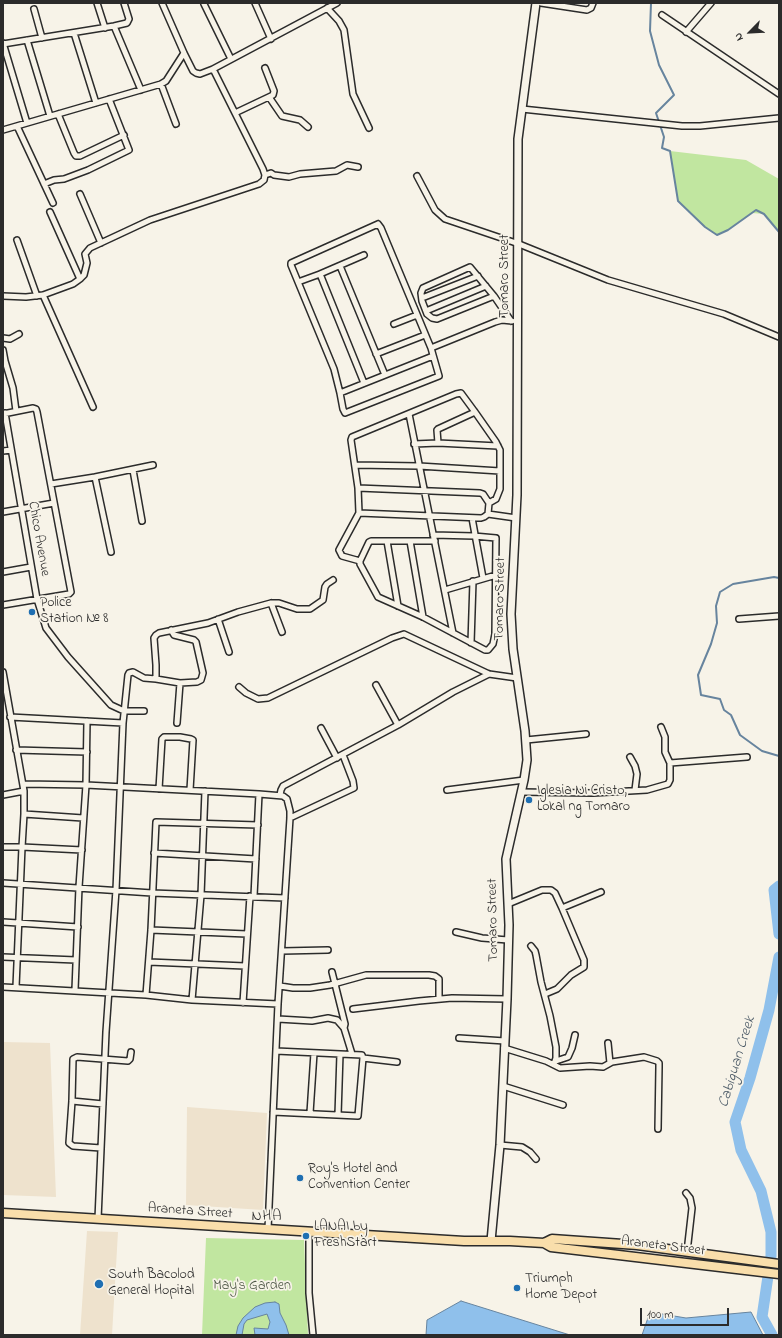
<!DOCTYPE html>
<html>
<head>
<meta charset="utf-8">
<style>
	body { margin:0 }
	#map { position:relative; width:782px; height:1338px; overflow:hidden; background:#f7f3e8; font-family:"Indie Flower",sans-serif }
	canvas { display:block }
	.frame { position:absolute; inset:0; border:4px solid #2b2b2b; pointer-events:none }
	.north { position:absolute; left:730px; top:12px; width:40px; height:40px; -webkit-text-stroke:3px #f7f3e8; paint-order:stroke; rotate:246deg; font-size:11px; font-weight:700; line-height:16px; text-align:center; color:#2b2b2b }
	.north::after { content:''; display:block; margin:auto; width:14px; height:18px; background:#2b2b2b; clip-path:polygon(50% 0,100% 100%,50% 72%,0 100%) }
	.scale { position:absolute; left:640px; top:1308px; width:89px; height:18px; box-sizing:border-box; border:2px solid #2b2b2b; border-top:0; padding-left:5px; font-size:12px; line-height:14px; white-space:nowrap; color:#2b2b2b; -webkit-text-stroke:3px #f7f3e8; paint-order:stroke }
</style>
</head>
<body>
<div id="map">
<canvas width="782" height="1338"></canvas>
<div class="frame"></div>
<div class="north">N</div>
<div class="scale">100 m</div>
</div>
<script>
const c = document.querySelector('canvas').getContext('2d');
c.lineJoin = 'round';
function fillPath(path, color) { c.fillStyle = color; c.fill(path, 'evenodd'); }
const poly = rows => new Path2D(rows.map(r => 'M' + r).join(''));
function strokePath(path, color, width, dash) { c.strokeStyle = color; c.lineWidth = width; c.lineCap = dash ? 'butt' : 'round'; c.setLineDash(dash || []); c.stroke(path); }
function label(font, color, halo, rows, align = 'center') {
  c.font = font + ' "Indie Flower",sans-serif'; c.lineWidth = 3.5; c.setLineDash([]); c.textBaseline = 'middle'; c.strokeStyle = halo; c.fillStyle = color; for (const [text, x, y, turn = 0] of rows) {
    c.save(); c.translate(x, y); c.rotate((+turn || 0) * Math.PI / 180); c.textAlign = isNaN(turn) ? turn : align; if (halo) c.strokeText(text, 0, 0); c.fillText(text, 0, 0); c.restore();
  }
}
const built = poly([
	[3,1042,50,1043,56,1197,3,1195],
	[187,1107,267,1113,263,1210,186,1205],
	[87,1231,118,1232,112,1335,80,1335]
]);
const green = poly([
	[670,151,746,160,779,179,779,232,764,214,752,213,728,230,717,235,705,227,678,201],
	[206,1238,304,1240,308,1335,202,1335]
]);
const water = poly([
	[461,1301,570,1335,426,1335,427,1320,461,1301],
	[275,1302,279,1304,280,1313,286,1325,289,1335,255,1335,254,1328,268,1329,270,1322,267,1314,247,1320,244,1324,242,1335,236,1335,238,1326,243,1318,255,1307,265,1303,275,1302],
	[650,1312,686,1318,751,1312,763,1335,642,1335,650,1312]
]);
const stream = poly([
	[651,3,650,31,659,65,674,95,656,113,664,137,662,148,670,151,678,201,705,227,717,235,728,230,756,210,764,214,779,232],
	[779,578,774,577,733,584,720,592,716,606,717,623,711,644,698,675,701,695,720,699,724,710,731,715,740,735,762,751,779,756]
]);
const river = poly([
	[779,886,774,890,779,934],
	[772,1335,762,1317,771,1256,771,1232,761,1191,741,1150,735,1122,750,1078,769,1010,779,957]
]);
const street = poly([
	[97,3,105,28],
	[162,3,184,53,193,71,196,73,200,74,213,69],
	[255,3,271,39],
	[541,3,587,10,591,8,593,3],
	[204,4,231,59],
	[327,8,339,21,344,30,353,94,369,128],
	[34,9,42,38],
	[662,15,779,94],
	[114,26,141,90],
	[686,32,711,3],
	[74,33,96,103],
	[27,40,50,116],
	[3,43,27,123],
	[3,44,114,26,127,23,129,19,124,3],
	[161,84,176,124],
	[269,97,282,116,300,120,308,127],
	[522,109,682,126,700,126,779,118],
	[235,113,273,95,274,91,265,68],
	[58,114,74,153,76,156,80,156,124,135],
	[17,126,53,203],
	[3,130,161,84,166,81,184,53],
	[265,175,271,173,274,175,289,177,300,174,336,171,347,165,358,167],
	[417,176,435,210,445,219,519,244,608,280,724,314,779,337],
	[44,184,54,180,64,179,88,170,129,150,109,99],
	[80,194,101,243],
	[50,212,80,279],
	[378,224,381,228,431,348,439,376,345,413,343,409,340,393,334,369,291,265,291,263,378,224],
	[17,240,37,296],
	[340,266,385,375],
	[320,274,364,255],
	[298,282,320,274,364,383],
	[43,295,93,407],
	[3,296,26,297,43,295,73,284,80,279,84,275,87,263,85,254,90,248,150,220,259,184,264,180,265,175,263,169,213,69,337,3],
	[494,296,437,319,432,318,427,314,422,301,421,293,423,288,470,267,494,296,511,321],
	[422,298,478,276],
	[426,311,486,286],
	[394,324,417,315],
	[3,338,10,339,19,334],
	[431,348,495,322,502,320,512,321],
	[3,350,5,361,13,388,16,411],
	[376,354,425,335],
	[340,393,433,356],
	[475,412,438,429,437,430,438,443,498,446],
	[5,413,37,599,46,628,68,657,111,705,124,711,144,711],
	[3,414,33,408,36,409,37,412,71,592,69,594,3,605],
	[409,414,453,633],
	[414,444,438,443],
	[3,451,11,450],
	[355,465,419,466,500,471],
	[133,470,142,521],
	[95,477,153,465],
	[51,484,95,477,111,552],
	[358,488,480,493,483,494,489,503,496,499,500,489,500,450,496,442,475,412,461,393,456,394,352,437,351,440,358,488,359,513,339,550,342,556,360,561],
	[3,512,54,503],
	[359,513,481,518,484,517,488,514,489,503],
	[488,514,516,518],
	[472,518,483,578],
	[433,535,474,536,496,538,495,634,493,644,488,650,485,650,423,617,378,597,360,564,360,561,369,542,371,541,435,541],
	[387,541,398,606],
	[410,541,423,617],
	[3,572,31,567],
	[445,590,496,575],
	[271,603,282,632],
	[218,619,229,652],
	[739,619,779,616],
	[171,630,174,635,194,640,196,642,203,673,201,680,197,682,180,683],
	[471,643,473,581],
	[3,672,24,791,24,814,22,847,16,987],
	[156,679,180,683,177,723],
	[376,685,398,725],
	[239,687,246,693,258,699,268,698,392,638,404,634,489,674,517,678],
	[10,717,123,723],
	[321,728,337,758],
	[526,740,586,734],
	[16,750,87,752],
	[630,757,635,766,637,774,635,790],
	[670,763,747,757],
	[24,784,86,785,259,794,283,796,287,799,290,811,290,818,278,1004,268,1229],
	[159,789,162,739,164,737,180,737,191,739,193,740,190,790],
	[447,790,524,780],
	[521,792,593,793,647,790,668,784,670,780,670,763,665,752,665,737,661,727],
	[3,795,24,791],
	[280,795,281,790,283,786,398,725,453,692,489,674],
	[24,814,83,818],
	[290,818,354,788,353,781,343,755],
	[3,847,22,847,82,850],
	[154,853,256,859],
	[3,883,152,893,285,898],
	[254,896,259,794],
	[508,904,542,890,551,890,555,893,562,908,584,960,584,967,571,975,557,989,545,994],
	[562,908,601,892],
	[3,922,78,927],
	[151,930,247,934],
	[456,932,482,938,508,940],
	[531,946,535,951,536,955,541,982,550,1016,556,1047,556,1058,554,1064],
	[282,951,328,950],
	[3,957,76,960],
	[149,962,245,966],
	[332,972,345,1024,344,1028],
	[280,986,293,988,310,988,330,985,366,975,429,975,435,976,439,979,439,999],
	[3,987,146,995,192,1000,278,1004],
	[75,990,79,887,86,785,87,721],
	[146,995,151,930,156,822,258,825],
	[192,1000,201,895,205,791],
	[243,1003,250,896],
	[353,1009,419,1001,452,998,507,999],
	[278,1019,312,1021,328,1018,337,1020,344,1028,352,1054],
	[459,1038,505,1041],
	[608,1043,610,1063],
	[504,1048,546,1061,560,1068,590,1066,603,1067,612,1062,644,1057,657,1061,659,1063,659,1067,658,1129],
	[363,1058,397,1062],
	[556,1061,568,1057,572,1048,575,1035],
	[503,1086,563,1105],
	[72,1101,103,1104],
	[273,1112,358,1116,363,1058,362,1055,276,1051],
	[310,1113,314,1053],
	[338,1115,340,1054],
	[500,1145,522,1147,530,1152,536,1159],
	[101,1148,73,1146,69,1143,72,1101,73,1059,77,1057,128,1061,130,1059,131,1052],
	[686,1193,690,1198,692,1208,687,1252],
	[98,1219,106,1032,116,890,123,723,128,675,129,673,133,672,144,678,156,679,156,665,154,638,156,635,159,633,208,623,238,612,271,603,279,603,297,609,310,609,323,600,325,587,327,584,333,580],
	[309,1232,309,1293,313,1335]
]);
const secondary = poly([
	[491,1241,500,1145,507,999,509,925,506,859,524,780,527,760,525,731,513,649,511,614,517,495,518,139,536,3]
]);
const primary = poly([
	[3,1213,464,1241,510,1241,544,1243,552,1239,637,1245,779,1264],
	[544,1243,551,1247,779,1274]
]);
const markers = [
	[32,612,4,"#1f6fb2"],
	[529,800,4,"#1f6fb2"],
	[300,1178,4,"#1f6fb2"],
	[306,1236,4,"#1f6fb2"],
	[99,1284,5,"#1f6fb2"],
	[517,1288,4,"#1f6fb2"]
];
const streetNames = [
	["Tomaro Street",506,276,-90],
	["Chico Avenue",38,539,80],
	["Tomaro Street",501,599,-89],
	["Tomaro Street",494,920,-91],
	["Araneta Street",190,1212,4],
	["Araneta Street",663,1247,7]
];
const poiNames = [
	["Police",40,604],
	["Station № 8",40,620],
	["Iglesia Ni Cristo,",537,792],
	["Lokal ng Tomaro",537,808],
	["Roy's Hotel and",308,1170],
	["Convention Center",308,1186],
	["LANAI by",314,1228],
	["FreshStart",314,1244],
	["South Bacolod",108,1276],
	["General Hopital",108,1292],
	["Triumph",525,1280],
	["Home Depot",525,1296]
];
const parkNames = [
	["May's Garden",252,1287]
];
const waterNames = [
	["Cabiguan Creek",738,1062,-73]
];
const neighbourhoodNames = [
	["NHA",267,1218]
];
fillPath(built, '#eee2cd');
fillPath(green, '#c1e6a0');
fillPath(water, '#8fc0eb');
strokePath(water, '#67849e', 1);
strokePath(stream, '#67849e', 2);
strokePath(river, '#8fc0eb', 11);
strokePath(street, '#2b2b2b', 8);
strokePath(secondary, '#2b2b2b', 10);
strokePath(primary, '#2b2b2b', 11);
strokePath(street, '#f7f3e8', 5);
strokePath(secondary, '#f7f3e8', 7);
strokePath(primary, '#f9deab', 8);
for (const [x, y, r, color] of markers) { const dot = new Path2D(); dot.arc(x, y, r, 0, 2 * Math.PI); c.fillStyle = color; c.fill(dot); strokePath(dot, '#f7f3e8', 1.5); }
label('14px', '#2b2b2b', '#f7f3e8', streetNames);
label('14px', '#2b2b2b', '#f7f3e8', poiNames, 'left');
label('14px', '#505a48', '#f7f3e8', parkNames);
label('italic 15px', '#495865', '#f7f3e8', waterNames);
c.letterSpacing = '1px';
label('15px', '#2b2b2b', '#f7f3e8', neighbourhoodNames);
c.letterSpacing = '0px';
</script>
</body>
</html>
